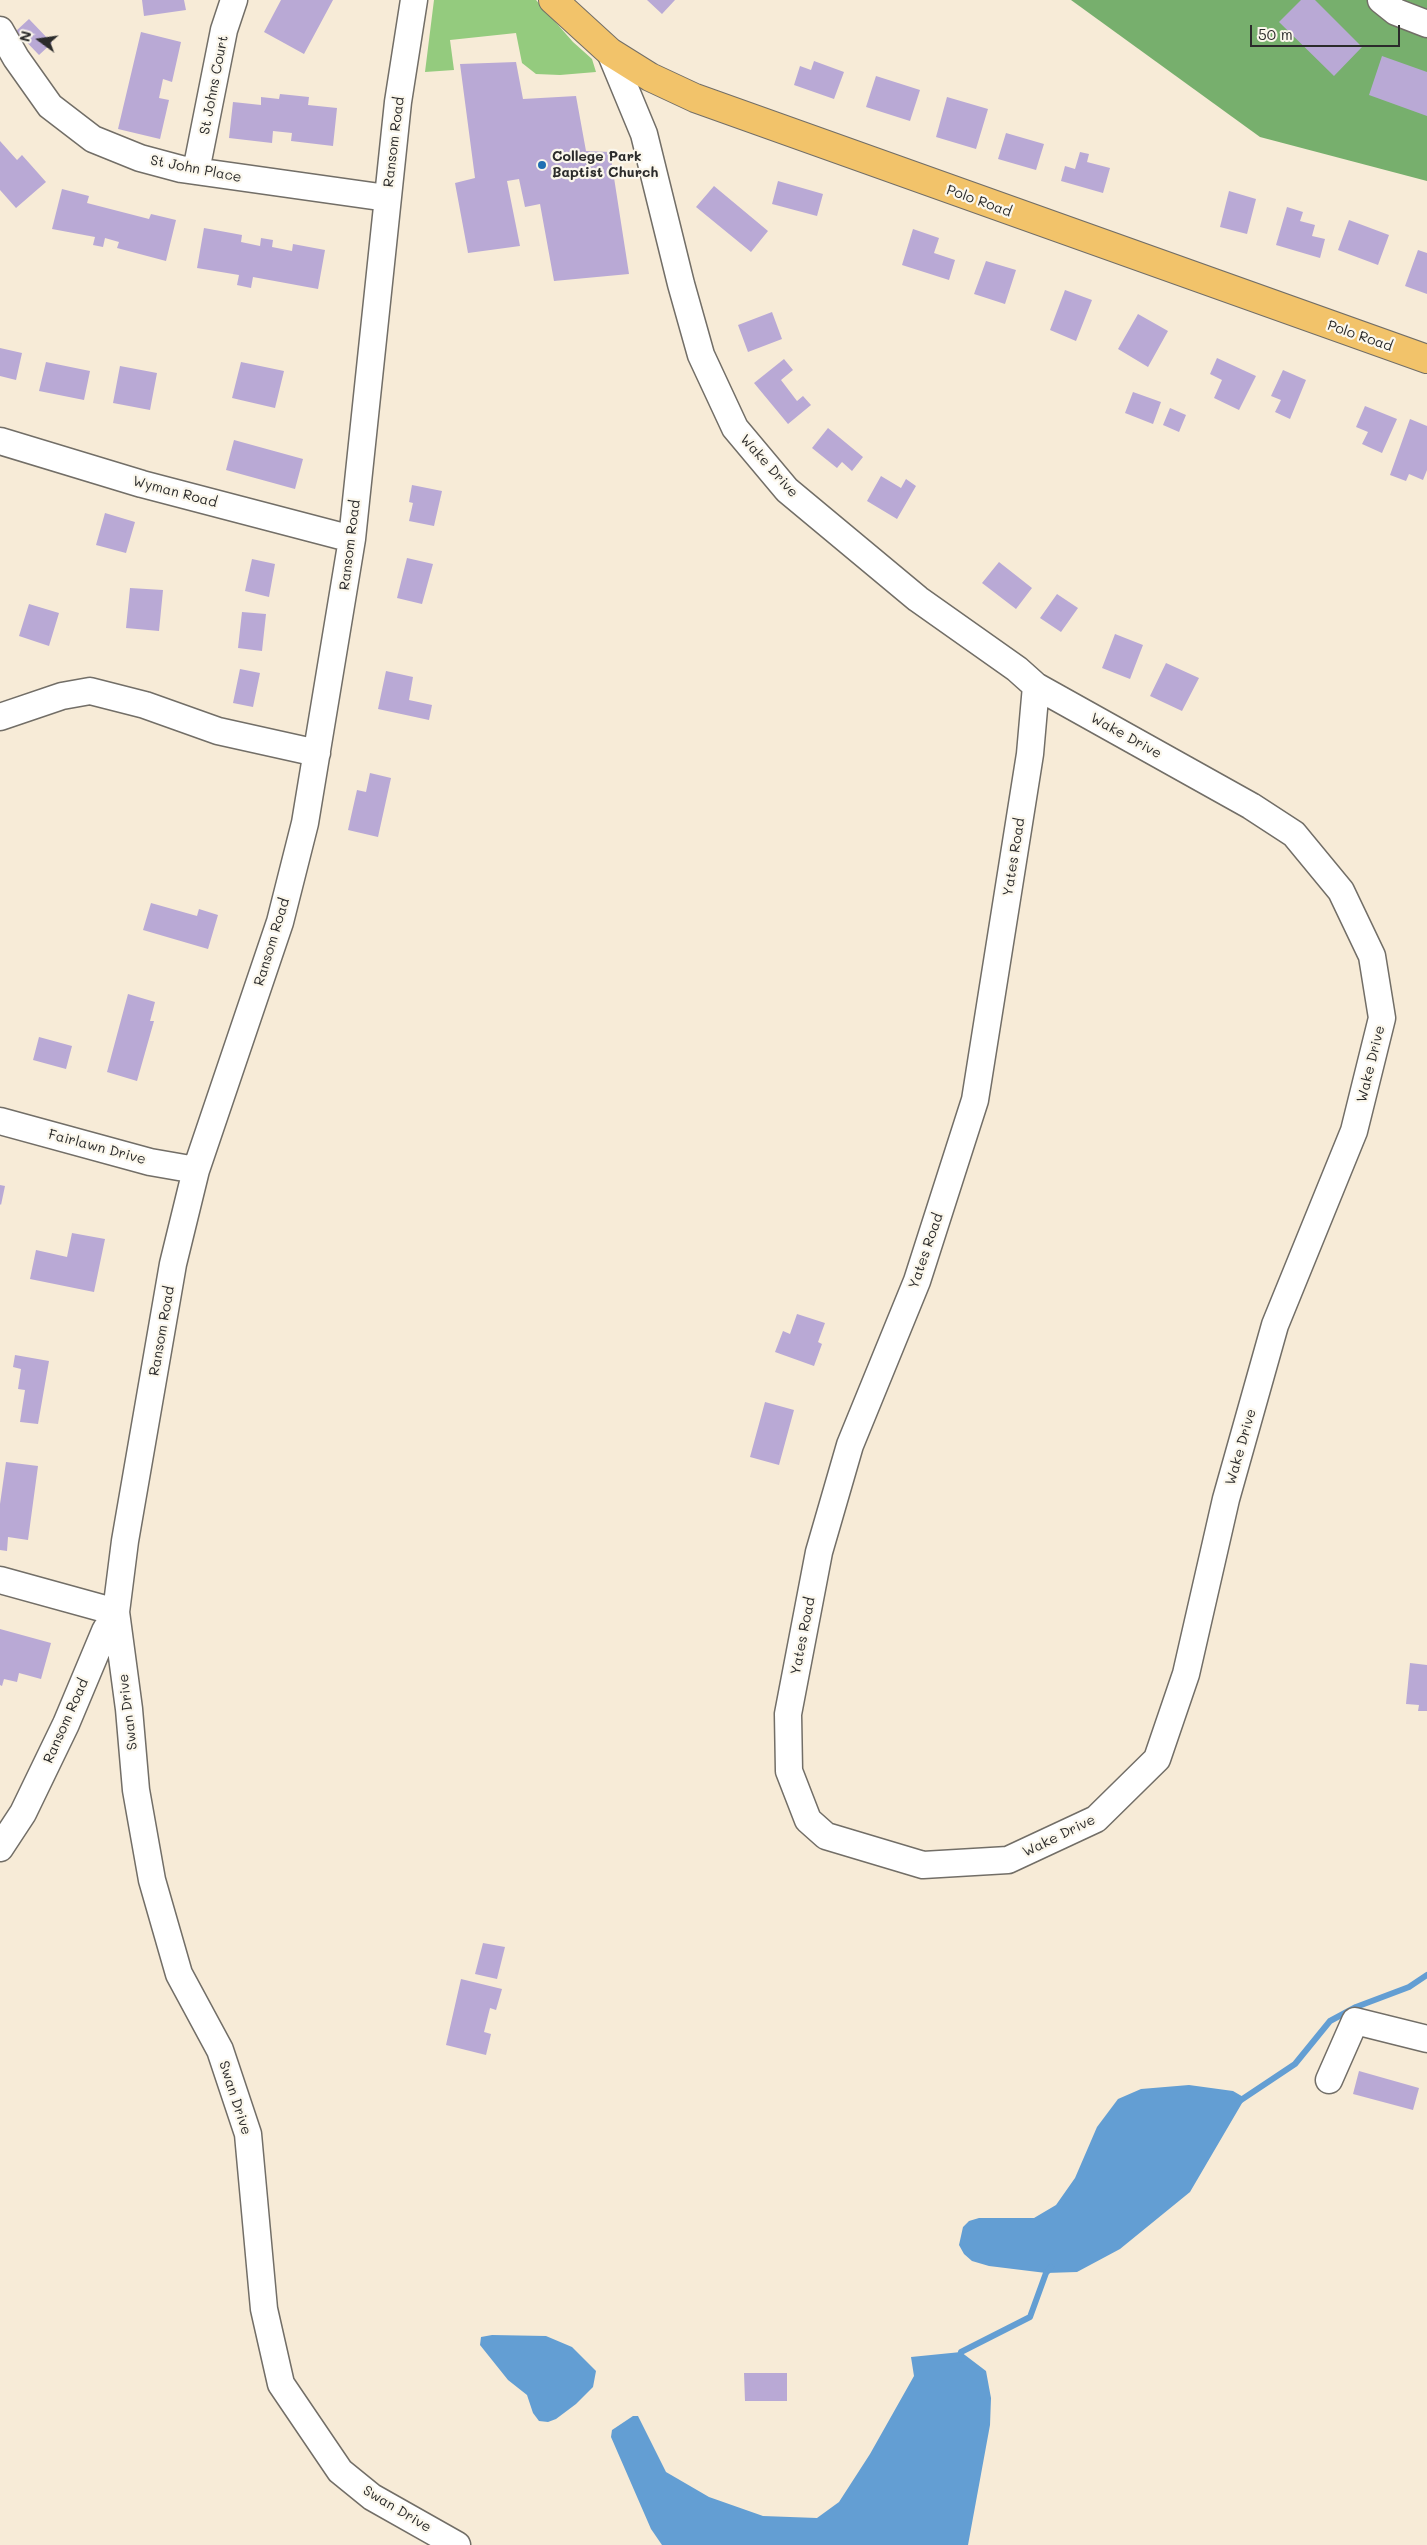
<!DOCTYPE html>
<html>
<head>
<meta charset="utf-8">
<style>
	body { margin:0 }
	#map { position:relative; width:1427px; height:2545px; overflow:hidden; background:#f7ebd7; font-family:Mali,sans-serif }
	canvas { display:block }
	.north { position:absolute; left:15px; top:15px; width:50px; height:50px; -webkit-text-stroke:4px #fbf7ec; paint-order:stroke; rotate:284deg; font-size:14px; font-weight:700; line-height:20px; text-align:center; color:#2b2b2b }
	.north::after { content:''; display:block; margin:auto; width:18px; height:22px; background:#2b2b2b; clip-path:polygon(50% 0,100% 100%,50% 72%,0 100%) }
	.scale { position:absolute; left:1250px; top:25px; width:150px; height:22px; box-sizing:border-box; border:2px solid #2b2b2b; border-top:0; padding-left:6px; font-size:15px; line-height:18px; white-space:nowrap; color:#2b2b2b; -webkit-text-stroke:4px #fbf7ec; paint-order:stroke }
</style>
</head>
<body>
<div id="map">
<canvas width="1427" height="2545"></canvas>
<div class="north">N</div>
<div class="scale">50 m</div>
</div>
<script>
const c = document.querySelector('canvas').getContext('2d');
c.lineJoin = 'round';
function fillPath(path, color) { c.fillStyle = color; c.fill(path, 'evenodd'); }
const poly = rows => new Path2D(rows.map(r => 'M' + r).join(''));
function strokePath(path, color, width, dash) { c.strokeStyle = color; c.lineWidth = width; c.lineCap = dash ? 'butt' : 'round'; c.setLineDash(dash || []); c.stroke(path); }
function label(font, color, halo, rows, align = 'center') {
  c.font = font + ' Mali,sans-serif'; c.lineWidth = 4.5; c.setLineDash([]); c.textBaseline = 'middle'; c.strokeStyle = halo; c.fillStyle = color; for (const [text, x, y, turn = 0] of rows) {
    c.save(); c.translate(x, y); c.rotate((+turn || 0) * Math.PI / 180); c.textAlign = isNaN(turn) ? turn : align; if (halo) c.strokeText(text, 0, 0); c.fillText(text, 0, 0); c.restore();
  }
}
const green = poly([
	[434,0,536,0,573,42,592,59,596,72,560,75,536,74,522,63,516,33,450,40,454,70,425,72]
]);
const forest = poly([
	[1071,0,1427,0,1427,181,1260,137]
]);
const water = poly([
	[1189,2085,1233,2091,1245,2098,1190,2192,1120,2249,1077,2272,1046,2273,989,2266,972,2261,964,2254,959,2245,963,2227,969,2221,979,2218,1034,2218,1056,2205,1075,2178,1097,2127,1118,2099,1141,2089],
	[492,2335,546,2336,572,2347,596,2371,593,2387,576,2404,556,2419,548,2422,539,2421,533,2413,527,2395,508,2380,480,2345,481,2337],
	[961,2352,986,2371,991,2398,990,2425,968,2545,662,2545,651,2529,611,2437,612,2430,633,2416,638,2416,666,2472,709,2497,763,2516,817,2518,839,2502,870,2454,914,2376,911,2357]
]);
const stream = poly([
	[1238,2102,1295,2064,1330,2021,1356,2007,1409,1987,1427,1975],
	[959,2360,961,2352,1030,2317,1046,2273,1051,2267]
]);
const building = poly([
	[142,0,184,0,186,10,144,16],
	[281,0,333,0,304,54,264,32],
	[647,0,675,0,662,14],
	[1301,0,1315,0,1362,47,1334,76,1279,22],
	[29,19,52,43,39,55,16,31],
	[141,32,181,42,172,82,163,79,159,98,169,100,160,139,118,129],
	[1382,56,1427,72,1427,116,1369,95],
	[814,61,844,72,834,99,794,85,800,66,811,70],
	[516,62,523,99,576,96,586,151,610,152,629,274,554,281,540,204,525,207,519,179,507,181,520,246,468,253,455,183,475,178,460,64],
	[876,76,920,90,910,121,866,107],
	[280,94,309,97,308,105,337,108,333,146,291,141,292,133,273,131,272,143,229,138,233,102,261,105,261,97,279,99],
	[947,97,988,109,976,149,936,137],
	[1006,133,1044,144,1036,170,998,159],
	[0,141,17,160,22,155,46,182,16,208,0,190],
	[1080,152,1089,154,1087,162,1110,168,1103,193,1061,181,1065,166,1075,169],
	[778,181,823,194,817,216,772,204],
	[714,186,768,231,751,252,696,207],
	[62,189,89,196,87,203,149,219,151,214,176,220,166,261,117,248,119,242,105,238,103,247,93,245,95,237,52,229],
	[1229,191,1256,199,1247,234,1220,227],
	[1287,207,1303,212,1300,221,1315,225,1312,236,1325,239,1320,258,1276,245],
	[1349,220,1389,235,1378,265,1338,250],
	[204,228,242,235,241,242,260,246,261,238,273,240,272,247,292,251,293,244,325,250,318,289,253,277,251,288,237,285,239,275,197,268],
	[913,229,939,238,934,253,955,260,949,280,902,265],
	[1418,250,1427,253,1427,294,1405,286],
	[986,261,1016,270,1005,304,974,294],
	[1065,290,1092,300,1076,341,1050,330],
	[772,312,782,339,748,352,738,325],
	[1138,314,1168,331,1148,367,1118,349],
	[0,348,22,353,16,380,0,376],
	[1217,358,1256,376,1239,410,1214,398,1222,380,1210,374],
	[784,359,793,370,781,380,797,401,803,396,811,405,788,424,754,383],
	[46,362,90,371,84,400,39,391],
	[241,362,284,371,275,408,232,398],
	[120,366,157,373,150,410,113,403],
	[1283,370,1306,380,1290,419,1275,412,1281,400,1271,396],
	[1133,392,1161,402,1153,424,1125,413],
	[1365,406,1397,419,1382,453,1362,444,1368,432,1356,427],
	[1170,408,1186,415,1179,432,1163,425],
	[1410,419,1427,426,1427,470,1423,480,1409,474,1406,481,1390,475],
	[828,428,863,457,852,471,842,462,837,468,812,448],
	[234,440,303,459,295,489,226,470],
	[881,476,901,488,906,479,916,486,897,519,867,501],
	[412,485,442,491,434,526,409,521,413,503,409,502],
	[105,513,135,522,126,553,96,545],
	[407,558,433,564,422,604,397,598],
	[252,559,275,564,269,597,245,591],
	[999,562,1032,588,1016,609,982,583],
	[130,588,163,590,159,631,126,628],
	[1057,594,1078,608,1061,632,1040,618],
	[29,604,59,613,49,646,19,636],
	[242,612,266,614,262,651,238,648],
	[1115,634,1143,645,1130,679,1102,668],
	[1166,663,1199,678,1182,711,1150,696],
	[240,669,260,673,253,707,233,703],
	[386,671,413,677,409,700,432,705,429,720,378,709],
	[370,773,391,778,378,837,348,830,357,790,366,792],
	[151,903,197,916,199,909,218,915,208,949,143,930],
	[128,994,155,1002,150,1021,154,1021,137,1081,107,1072],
	[39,1037,72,1046,66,1069,33,1060],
	[0,1185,5,1186,1,1205,0,1204],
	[72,1233,105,1239,94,1292,30,1279,36,1250,67,1257],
	[797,1314,825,1323,818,1342,822,1344,814,1366,775,1352,783,1331,790,1334],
	[15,1355,49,1361,38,1424,20,1422,25,1390,18,1389,21,1369,13,1367],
	[765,1402,794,1410,779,1465,750,1457],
	[6,1462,38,1466,28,1540,8,1537,7,1551,0,1550,0,1504],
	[0,1629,51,1643,41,1679,19,1673,17,1682,4,1679,2,1686,0,1685],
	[1410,1663,1427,1665,1427,1711,1418,1711,1419,1705,1406,1704],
	[483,1943,505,1947,497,1979,475,1974],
	[461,1979,502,1989,496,2010,490,2008,484,2032,491,2034,486,2055,446,2045],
	[1359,2071,1419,2088,1413,2110,1353,2094],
	[744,2373,787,2373,787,2401,745,2401]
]);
const minor = poly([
	[1381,0,1396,12,1427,24],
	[0,30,16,58,50,106,93,139,140,158,181,169,387,198],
	[610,52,644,134,681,284,701,355,735,428,787,490,918,599,1017,669,1036,686,1251,806,1294,834,1341,891,1372,956,1382,1018,1354,1131,1275,1325,1226,1499,1186,1674,1157,1759,1096,1819,1008,1860,923,1865,826,1836,808,1820,789,1771,788,1714,819,1552,850,1445,917,1281,975,1100,1030,754,1036,686],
	[196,171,224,30,234,0],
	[0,441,142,484,352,539],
	[0,717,62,696,90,691,145,705,218,731,317,753],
	[0,1121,150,1162,196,1170],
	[0,1580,116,1612,129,1709,136,1790,152,1880,179,1974,220,2050,248,2134,264,2309,281,2384,340,2471,372,2497,457,2545],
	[0,1848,23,1813,66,1724,105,1631,116,1612,125,1541,173,1264,196,1170,280,922,305,823,352,539,398,102,414,0],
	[1329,2080,1355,2021,1427,2039]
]);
const major = poly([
	[553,0,610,52,650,77,695,98,1427,359]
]);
const markers = [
	[542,165,5,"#1f6fb2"]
];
const streetNames = [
	["St Johns Court",214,85,-79],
	["Ransom Road",394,142,-83],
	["St John Place",196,169,11],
	["Polo Road",979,201,20],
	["Polo Road",1360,336,19],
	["Wake Drive",769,466,48],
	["Wyman Road",175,492,15],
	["Ransom Road",350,545,-83],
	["Wake Drive",1126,736,29],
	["Yates Road",1014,857,-81],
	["Ransom Road",272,942,-73],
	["Wake Drive",1371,1064,-76],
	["Fairlawn Drive",97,1147,15],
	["Yates Road",926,1251,-71],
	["Ransom Road",162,1331,-80],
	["Wake Drive",1241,1447,-74],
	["Yates Road",803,1636,-79],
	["Swan Drive",128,1712,-97],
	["Ransom Road",66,1721,-66],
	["Wake Drive",1059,1836,-26],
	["Swan Drive",235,2098,72],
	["Swan Drive",397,2509,31]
];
const poiNames = [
	["College Park",552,157],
	["Baptist Church",552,173]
];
fillPath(green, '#94cb7e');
fillPath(forest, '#77af6d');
fillPath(water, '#639ed3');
strokePath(stream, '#639ed3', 6);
fillPath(building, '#b9a9d5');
strokePath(minor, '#726e67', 29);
strokePath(major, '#726e67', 30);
strokePath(minor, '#fff', 26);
strokePath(major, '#f2c36a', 28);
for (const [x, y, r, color] of markers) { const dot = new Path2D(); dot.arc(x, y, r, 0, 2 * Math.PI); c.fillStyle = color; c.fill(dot); strokePath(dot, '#fbf7ec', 2); }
label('14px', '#2b2b2b', '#fbf7ec', streetNames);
label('bold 14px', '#2b2b2b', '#fbf7ec', poiNames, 'left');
</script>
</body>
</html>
